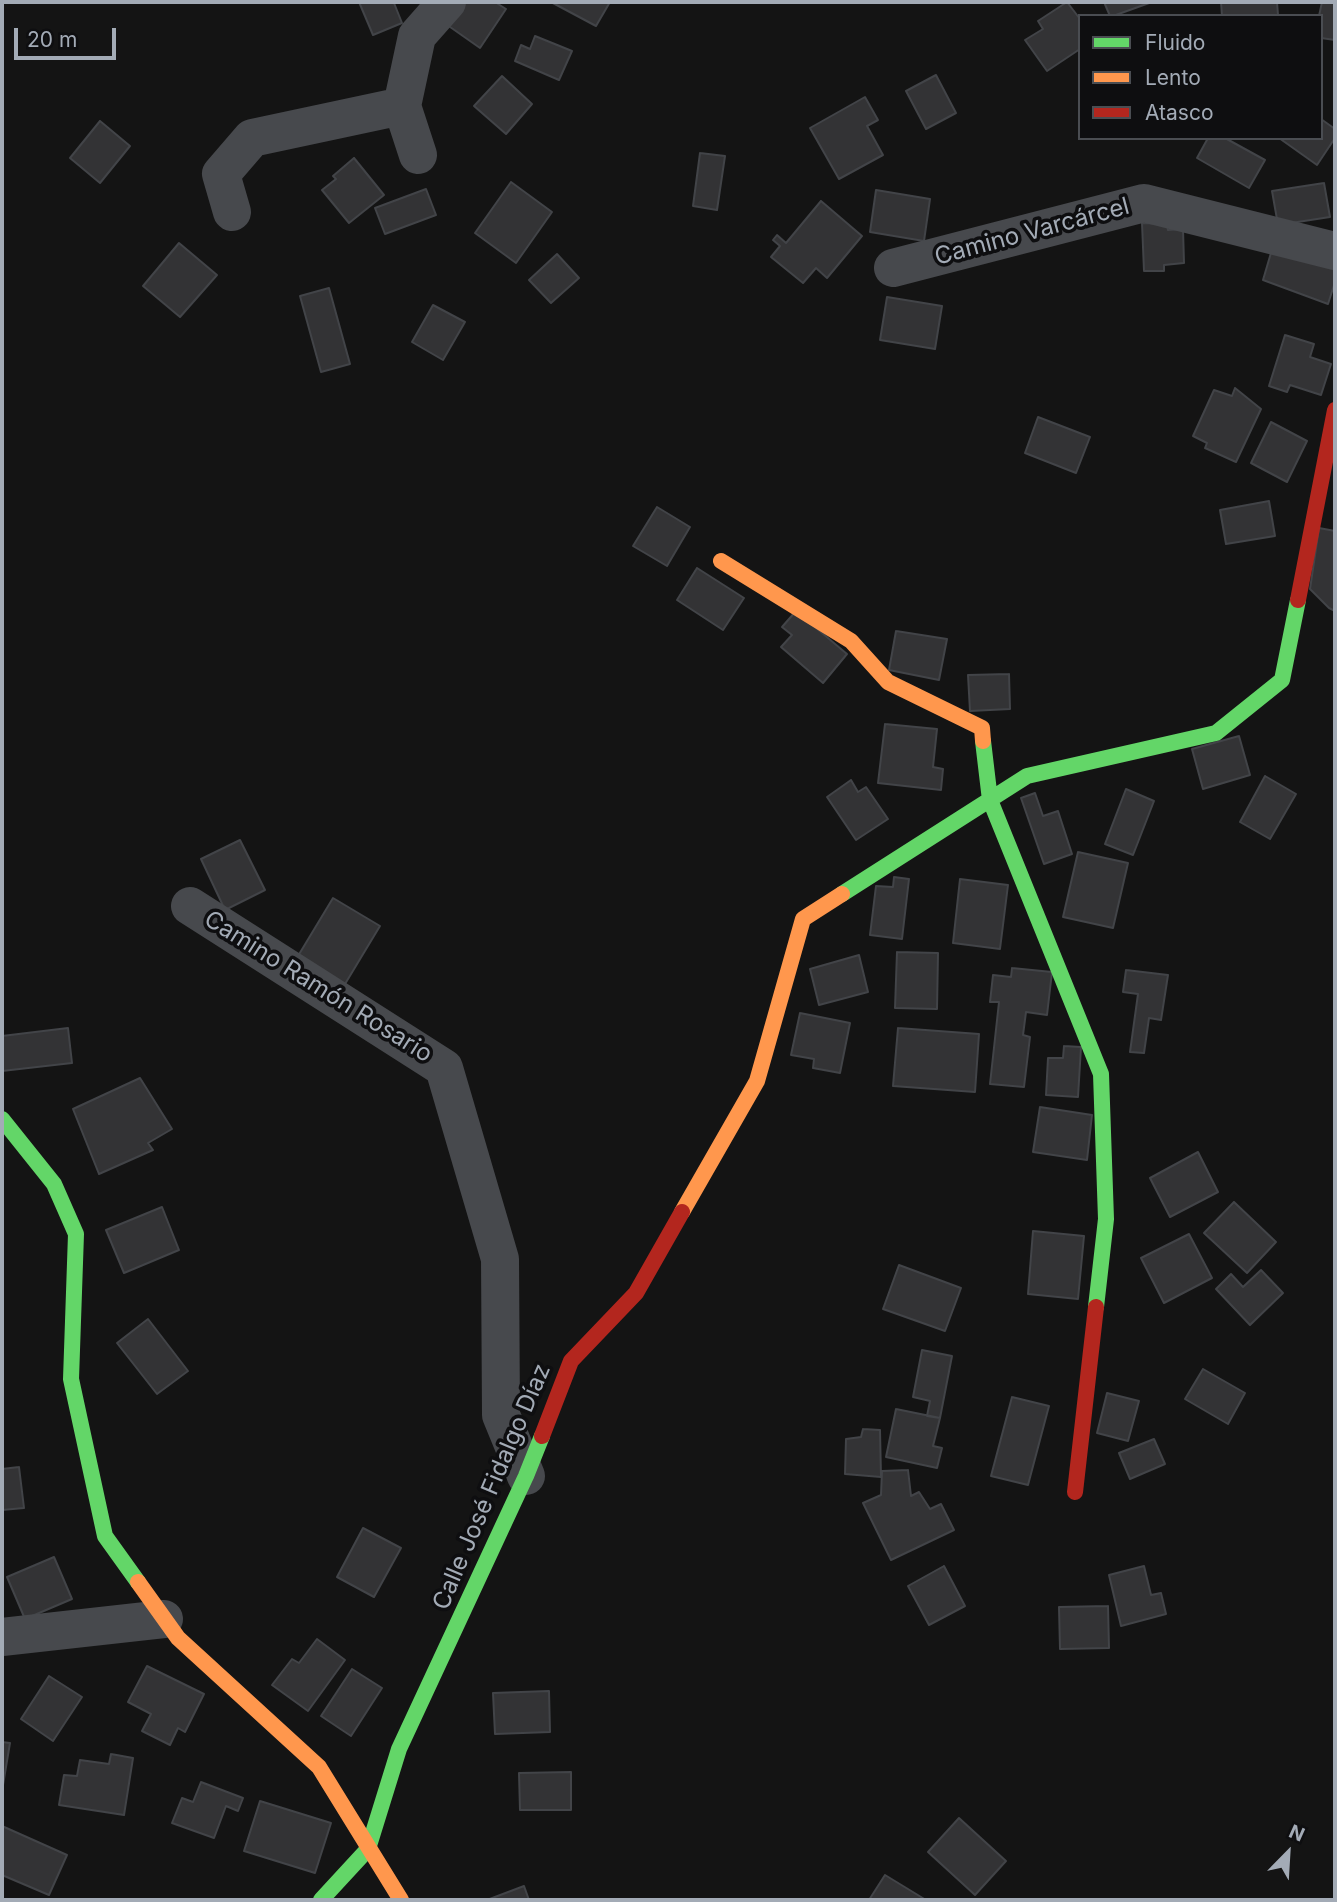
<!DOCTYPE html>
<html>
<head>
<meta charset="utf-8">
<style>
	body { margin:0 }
	#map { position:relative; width:1337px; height:1902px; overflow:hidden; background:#141414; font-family:Inter,sans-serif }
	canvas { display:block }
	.frame { position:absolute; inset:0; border:4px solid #a3abb6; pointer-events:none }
	.legend { position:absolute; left:1078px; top:14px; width:245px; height:126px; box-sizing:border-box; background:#0e0e10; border:2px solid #4a4d52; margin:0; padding:9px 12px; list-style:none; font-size:21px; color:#a3abb6 }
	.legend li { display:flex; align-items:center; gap:14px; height:35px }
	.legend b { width:35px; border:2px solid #4a4d52 }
	.north { position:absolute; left:1253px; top:1818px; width:70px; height:70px; -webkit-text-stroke:5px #0e0e10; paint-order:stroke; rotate:24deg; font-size:19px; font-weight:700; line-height:28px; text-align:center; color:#a3abb6 }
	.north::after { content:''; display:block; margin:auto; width:24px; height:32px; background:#a3abb6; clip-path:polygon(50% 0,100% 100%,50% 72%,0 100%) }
	.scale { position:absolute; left:14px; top:28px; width:102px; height:32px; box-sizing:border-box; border:4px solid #a3abb6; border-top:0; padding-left:9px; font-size:21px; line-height:24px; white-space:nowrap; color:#a3abb6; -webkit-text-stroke:5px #0e0e10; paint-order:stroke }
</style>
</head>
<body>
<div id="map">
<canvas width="1337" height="1902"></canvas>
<div class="frame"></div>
<ul class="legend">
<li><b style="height:9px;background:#63d668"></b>Fluido</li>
<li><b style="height:9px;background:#ff974d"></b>Lento</li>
<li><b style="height:9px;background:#b3261e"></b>Atasco</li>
</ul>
<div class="north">N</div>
<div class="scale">20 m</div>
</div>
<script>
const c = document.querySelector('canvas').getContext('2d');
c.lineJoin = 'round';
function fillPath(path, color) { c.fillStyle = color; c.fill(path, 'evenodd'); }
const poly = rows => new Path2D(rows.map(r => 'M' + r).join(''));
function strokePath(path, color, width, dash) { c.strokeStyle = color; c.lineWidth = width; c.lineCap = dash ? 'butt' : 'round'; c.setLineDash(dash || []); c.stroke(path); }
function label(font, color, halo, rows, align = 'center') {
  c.font = font + ' Inter,sans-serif'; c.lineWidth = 7; c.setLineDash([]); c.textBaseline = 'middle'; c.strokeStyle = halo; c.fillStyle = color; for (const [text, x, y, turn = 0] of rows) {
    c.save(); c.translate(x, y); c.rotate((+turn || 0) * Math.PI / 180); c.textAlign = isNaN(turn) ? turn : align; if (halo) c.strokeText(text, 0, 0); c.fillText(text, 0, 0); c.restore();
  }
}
const building = poly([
	[359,2,397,2,394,3,402,23,373,35,359,2],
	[456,2,495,2,506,9,480,48,443,22,456,2],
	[551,2,610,2,596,26,551,2],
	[1067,2,1080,19,1080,49,1047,71,1025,40,1043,29,1038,21,1067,2],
	[1104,2,1152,2,1113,16,1110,16,1104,2],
	[1221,2,1277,2,1278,15,1222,16,1221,2],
	[1322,2,1335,2,1335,40,1321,38,1321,16,1319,16,1322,2],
	[535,36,572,51,559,80,515,61,521,45,530,49,535,36],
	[936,75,956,113,926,129,906,91,936,75],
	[502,76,532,104,506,134,474,106,502,76],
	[865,97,878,120,867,126,883,155,839,179,810,128,865,97],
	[1321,119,1335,129,1335,138,1317,165,1279,138,1321,138,1321,119],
	[100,121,130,146,100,183,70,158,100,121],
	[1208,138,1225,138,1265,160,1249,188,1197,158,1208,138],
	[700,153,725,156,717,210,693,206,700,153],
	[354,158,384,195,349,223,322,190,336,179,333,176,354,158],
	[511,182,552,212,516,263,475,233,511,182],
	[1324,183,1330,217,1278,225,1272,191,1324,183],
	[426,189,436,215,385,234,375,208,426,189],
	[876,190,930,199,924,241,870,232,876,190],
	[821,201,862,236,827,278,816,268,803,283,771,257,780,246,773,240,777,235,786,243,821,201],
	[1142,223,1167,224,1168,230,1183,229,1184,263,1164,265,1164,271,1144,271,1142,223],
	[179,243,217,275,180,317,143,286,179,243],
	[1273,246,1335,262,1335,282,1328,304,1263,280,1273,246],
	[557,254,579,278,551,303,529,280,557,254],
	[329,288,350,364,321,372,300,296,329,288],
	[887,297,942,306,935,349,880,340,887,297],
	[433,305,465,322,443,360,412,342,433,305],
	[1285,335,1314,344,1310,357,1331,364,1321,395,1290,385,1287,392,1269,386,1285,335],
	[1235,388,1261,409,1236,462,1205,448,1207,443,1193,436,1214,390,1232,396,1235,388],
	[1038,417,1090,437,1076,473,1025,453,1038,417],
	[1271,422,1307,441,1287,482,1251,463,1271,422],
	[1269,501,1275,536,1226,544,1220,510,1269,501],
	[657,507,690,527,667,566,633,546,657,507],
	[1319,528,1335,531,1335,611,1329,608,1310,589,1319,528],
	[697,568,744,598,723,630,677,600,697,568],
	[796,611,847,654,823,683,781,647,792,635,782,627,796,611],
	[896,631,947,639,939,680,889,670,896,631],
	[1009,674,1010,709,970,711,968,675,1009,674],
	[885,724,937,729,933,767,943,769,941,790,878,783,885,724],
	[1239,736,1250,775,1203,789,1192,749,1239,736],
	[1265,776,1296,794,1270,839,1240,822,1265,776],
	[851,780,858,792,866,787,888,819,856,840,827,797,851,780],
	[1126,789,1154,801,1133,855,1105,844,1126,789],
	[1035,793,1043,816,1058,811,1072,854,1044,864,1021,798,1035,793],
	[240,840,265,890,225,910,201,859,240,840],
	[1078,852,1128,863,1113,928,1063,917,1078,852],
	[894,877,909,879,902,939,870,935,876,886,893,887,894,877],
	[960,879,1008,885,1000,949,953,943,960,879],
	[333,898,380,926,342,989,295,961,333,898],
	[897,952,938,953,937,1009,895,1008,897,952],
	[859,955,868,992,819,1005,810,969,859,955],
	[1012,968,1052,972,1047,1015,1026,1012,1023,1035,1030,1037,1024,1087,990,1084,999,1002,990,1002,993,975,1011,977,1012,968],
	[1126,970,1168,975,1161,1020,1149,1018,1144,1053,1130,1052,1138,994,1123,992,1126,970],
	[800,1013,850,1023,840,1073,813,1068,814,1059,791,1055,800,1013],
	[68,1028,72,1063,2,1071,2,1036,68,1028],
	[898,1028,979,1034,975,1092,893,1086,898,1028],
	[1064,1046,1081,1047,1078,1097,1046,1095,1048,1058,1063,1058,1064,1046],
	[140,1078,172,1129,148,1143,153,1150,99,1174,73,1109,140,1078],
	[1040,1107,1092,1115,1087,1160,1033,1152,1040,1107],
	[1198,1152,1218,1192,1170,1217,1150,1178,1198,1152],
	[1234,1202,1276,1242,1247,1273,1204,1233,1234,1202],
	[162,1207,179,1250,124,1273,106,1230,162,1207],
	[1033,1231,1084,1236,1078,1299,1028,1294,1033,1231],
	[1189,1234,1212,1278,1164,1303,1141,1258,1189,1234],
	[899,1265,961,1288,945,1331,883,1309,899,1265],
	[1261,1270,1283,1293,1250,1325,1216,1289,1231,1274,1243,1287,1261,1270],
	[148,1319,188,1371,157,1394,117,1343,148,1319],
	[922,1350,952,1356,940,1418,927,1416,930,1401,913,1397,922,1350],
	[1203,1369,1245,1393,1228,1424,1185,1399,1203,1369],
	[1107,1393,1139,1401,1128,1441,1097,1433,1107,1393],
	[1012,1397,1049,1406,1028,1485,991,1476,1012,1397],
	[896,1409,940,1418,933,1446,942,1448,937,1468,886,1457,896,1409],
	[863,1429,880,1430,881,1477,845,1474,846,1439,861,1437,863,1429],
	[1154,1439,1165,1464,1130,1479,1119,1453,1154,1439],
	[19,1467,24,1508,2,1510,2,1469,19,1467],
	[908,1470,911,1496,919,1492,930,1509,941,1504,954,1530,891,1560,863,1503,881,1495,882,1471,908,1470],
	[363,1528,401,1548,374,1597,337,1577,363,1528],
	[54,1557,72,1599,25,1619,7,1577,54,1557],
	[944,1566,965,1606,929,1625,908,1586,944,1566],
	[1144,1566,1151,1595,1161,1593,1166,1614,1121,1626,1109,1575,1144,1566],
	[1108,1606,1109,1648,1060,1649,1059,1607,1108,1606],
	[317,1639,345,1660,308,1711,272,1685,292,1659,299,1663,317,1639],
	[147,1666,204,1694,185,1732,178,1728,170,1745,142,1731,151,1714,128,1702,147,1666],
	[352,1669,382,1688,351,1736,321,1716,352,1669],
	[49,1676,82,1697,53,1741,21,1719,49,1676],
	[549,1691,550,1732,495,1734,493,1693,549,1691],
	[2,1742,10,1743,2,1791,2,1742],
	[111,1754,133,1758,124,1815,59,1805,64,1775,77,1776,80,1760,109,1764,111,1754],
	[571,1772,571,1810,520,1810,519,1773,571,1772],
	[201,1782,243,1798,238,1811,226,1806,214,1838,172,1823,182,1798,193,1802,201,1782],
	[260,1801,331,1823,315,1873,244,1851,260,1801],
	[959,1818,1006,1861,975,1895,928,1852,959,1818],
	[2,1826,67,1855,49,1895,2,1875,2,1826],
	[885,1875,926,1900,869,1900,885,1875],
	[524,1886,529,1900,487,1900,524,1886]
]);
const street = poly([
	[418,155,402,106,417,36,447,2],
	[232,212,221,174,252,138,402,106],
	[893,268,1144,203,1335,251],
	[190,906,444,1068,500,1259,501,1415,526,1476],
	[2,1637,164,1619]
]);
const fast = poly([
	[983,741,990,800,1101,1074,1106,1219,1096,1307],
	[842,894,1027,776,1216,733,1282,680,1298,600],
	[2,1119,54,1184,76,1234,71,1379,105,1536,138,1582],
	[321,1900,368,1849,399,1749,526,1476,542,1436]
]);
const slow = poly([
	[721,561,851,641,888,682,982,728,983,741],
	[682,1212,757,1081,803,919,842,894],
	[138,1582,178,1638,319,1767,401,1900]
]);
const jam = poly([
	[1298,600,1335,410],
	[542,1436,571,1361,636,1293,682,1212],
	[1075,1492,1096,1307]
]);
const streetNames = [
	["Camino Varcárcel",1032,232,-15],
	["Camino Ramón Rosario",318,987,32],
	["Calle José Fidalgo Díaz",492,1487,-67]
];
fillPath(building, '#333335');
strokePath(building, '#424448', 2);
strokePath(street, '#47494d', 38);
strokePath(fast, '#63d668', 16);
strokePath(slow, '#ff974d', 16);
strokePath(jam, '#b3261e', 16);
label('24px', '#a3abb6', '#0e0e10', streetNames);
</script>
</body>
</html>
